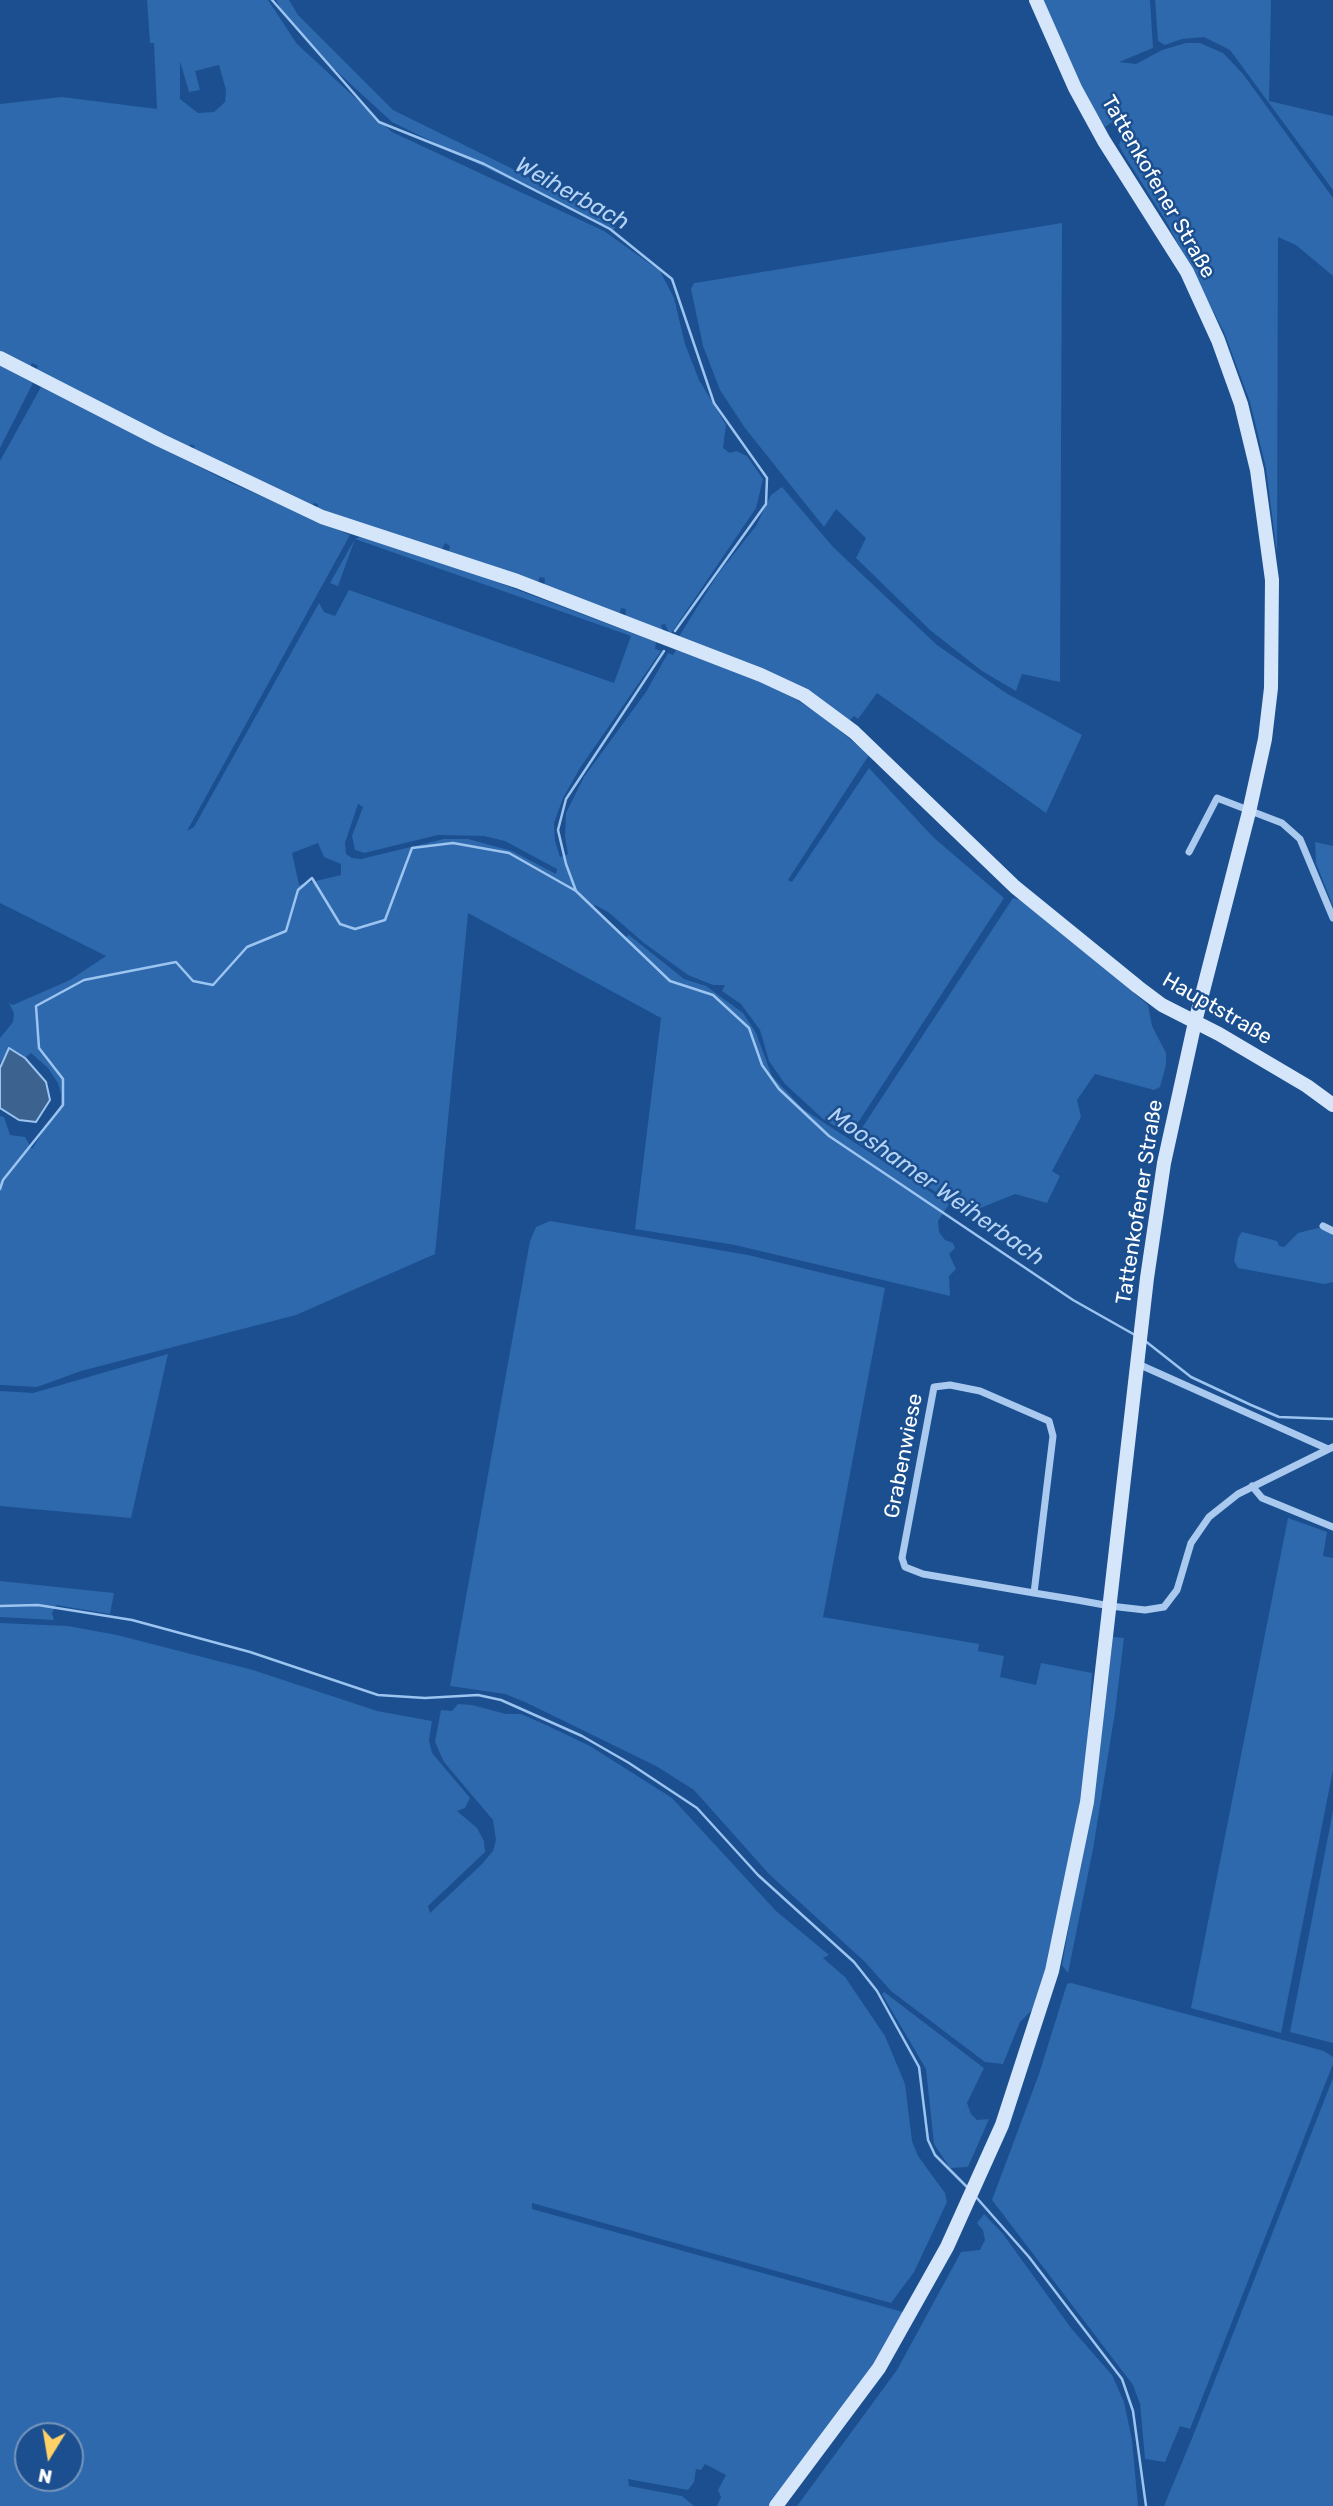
<!DOCTYPE html>
<html>
<head>
<meta charset="utf-8">
<style>
	body { margin:0 }
	#map { position:relative; width:1333px; height:2506px; overflow:hidden; background:#1b4f8f; font-family:Rubik,sans-serif }
	canvas { display:block }
	.north { position:absolute; left:14px; top:2422px; width:70px; height:70px; box-sizing:border-box; background:#1b4f8f; border:2px solid #7695bc; border-radius:50%; rotate:191deg; font-size:19px; font-weight:700; line-height:28px; text-align:center; color:#fff }
	.north::after { content:''; display:block; margin:auto; width:24px; height:32px; background:#ffd166; clip-path:polygon(50% 0,100% 100%,50% 72%,0 100%) }
</style>
</head>
<body>
<div id="map">
<canvas width="1333" height="2506"></canvas>
<div class="north">N</div>
</div>
<script>
const c = document.querySelector('canvas').getContext('2d');
c.lineJoin = 'round';
function fillPath(path, color) { c.fillStyle = color; c.fill(path, 'evenodd'); }
const poly = rows => new Path2D(rows.map(r => 'M' + r).join(''));
function strokePath(path, color, width, dash) { c.strokeStyle = color; c.lineWidth = width; c.lineCap = dash ? 'butt' : 'round'; c.setLineDash(dash || []); c.stroke(path); }
function label(font, color, halo, rows, align = 'center') {
  c.font = font + ' Rubik,sans-serif'; c.lineWidth = 5; c.setLineDash([]); c.textBaseline = 'middle'; c.strokeStyle = halo; c.fillStyle = color; for (const [text, x, y, turn = 0] of rows) {
    c.save(); c.translate(x, y); c.rotate((+turn || 0) * Math.PI / 180); c.textAlign = isNaN(turn) ? turn : align; if (halo) c.strokeText(text, 0, 0); c.fillText(text, 0, 0); c.restore();
  }
}
const green = poly([
	[147,0,268,0,297,44,392,132,604,231,660,271,674,298,685,344,699,380,726,425,723,448,730,453,736,451,747,456,763,479,756,508,670,635,665,624,661,625,663,632,625,618,626,609,621,608,619,616,544,587,545,578,540,577,537,585,448,553,450,546,445,543,441,551,317,511,318,504,314,503,311,508,192,451,195,446,191,444,188,449,36,370,38,366,32,363,30,367,0,354,0,104,62,97,157,109,154,43,150,43],
	[180,61,189,92,200,90,195,71,219,65,226,90,225,102,214,112,198,113,180,99],
	[276,0,289,0,298,15,393,110,594,209,617,222,614,230,392,122,319,55,285,16],
	[1043,0,1150,0,1153,48,1119,62,1136,64,1162,50,1186,43,1200,43,1223,53,1243,74,1333,198,1333,276,1296,245,1278,237,1277,554,1266,468,1250,402,1224,332,1166,221,1123,153,1119,145,1124,129,1112,122,1105,127,1101,121,1079,82],
	[1155,0,1271,0,1269,101,1333,116,1333,190,1230,50,1204,37,1182,39,1165,45,1158,41],
	[1062,223,1060,682,1022,674,1016,691,982,671,930,630,856,558,866,538,836,509,824,527,745,428,720,390,703,346,691,289,694,283,701,282],
	[0,365,33,383,0,448],
	[41,387,229,482,350,535,187,831,194,827,319,603,324,612,335,616,349,590,614,683,631,636,355,539,338,586,330,583,355,539,360,537,454,566,656,642,655,649,661,651,580,768,563,798,554,823,555,841,560,857,568,854,565,837,566,813,584,777,646,692,668,653,673,655,676,650,764,683,797,700,825,718,869,755,788,880,792,882,869,768,933,837,1004,898,850,1135,823,1119,785,1084,769,1061,760,1030,741,1004,722,991,725,985,713,985,688,975,644,943,608,912,595,905,592,908,624,938,629,935,684,979,706,986,743,1013,756,1033,772,1076,803,1109,949,1204,938,1221,939,1232,945,1240,953,1243,955,1248,949,1254,956,1269,949,1276,950,1296,735,1245,635,1229,661,1018,468,913,435,1254,296,1315,81,1371,37,1387,0,1385,0,1116,4,1117,10,1135,25,1137,32,1149,61,1104,61,1094,58,1083,48,1068,31,1053,25,1058,9,1048,0,1063,0,1038,13,1022,14,1013,9,1003,13,1005,70,980,106,956,0,903,0,461],
	[358,804,363,807,352,836,355,850,364,853,438,835,484,836,505,841,557,869,556,874,512,851,468,839,444,839,361,859,352,858,346,854,345,843],
	[318,843,324,857,341,864,341,875,299,885,292,853],
	[782,487,833,547,937,645,1006,693,1082,735,1046,813,877,693,858,719,854,716,849,721,678,638,718,574,756,526,771,495],
	[1315,842,1333,846,1333,906,1316,863],
	[1013,898,1024,901,1148,1005,1152,1026,1166,1053,1166,1065,1160,1087,1154,1090,1095,1074,1077,1100,1081,1117,1052,1171,1060,1176,1047,1203,1015,1194,973,1211,961,1208,854,1140],
	[550,1221,748,1255,885,1288,823,1617,979,1644,978,1651,1004,1656,1000,1677,1036,1685,1041,1663,1092,1673,1087,1753,1069,1871,1038,2004,1020,2022,1003,2064,985,2062,891,1991,865,1962,769,1874,694,1790,656,1766,525,1702,505,1694,450,1686,530,1241,536,1227],
	[1318,1228,1333,1234,1333,1282,1324,1284,1238,1268,1234,1261,1238,1238,1242,1232,1277,1241,1279,1246,1284,1247,1298,1233],
	[168,1354,131,1518,0,1506,0,1391,33,1393],
	[1288,1518,1327,1532,1323,1556,1333,1558,1333,1770,1281,2033,1191,2008],
	[0,1581,114,1593,110,1614,56,1605,52,1613,54,1620,0,1617],
	[0,1623,68,1626,117,1635,253,1670,377,1711,432,1721,429,1740,432,1753,470,1798,465,1808,457,1811,477,1828,484,1841,485,1852,428,1906,430,1913,482,1864,493,1851,496,1840,493,1820,444,1762,435,1742,441,1710,452,1711,458,1704,472,1705,506,1714,521,1714,546,1725,590,1746,672,1798,776,1911,829,1955,823,1958,845,1977,885,2036,905,2084,912,2141,918,2156,945,2193,947,2202,914,2272,891,2303,532,2203,532,2209,903,2312,862,2385,770,2506,717,2506,721,2497,718,2490,726,2475,705,2464,701,2470,696,2469,694,2482,688,2490,628,2479,629,2486,682,2496,694,2506,0,2506],
	[28,2436,70,2436,70,2478,28,2478],
	[1113,1637,1124,1638,1115,1712,1093,1849,1068,1973,1062,1965,1099,1757],
	[1333,1811,1333,2043,1290,2032],
	[1071,1983,1324,2051,1333,2057,1333,2064,1190,2429,1180,2426,1165,2462,1145,2459,1140,2404,1133,2385,992,2200,1039,2074,1067,1984],
	[884,1992,984,2068,967,2103,971,2114,977,2120,989,2119,968,2167,950,2168,934,2144,926,2069,882,1994],
	[1333,2078,1333,2506,1164,2506,1195,2431],
	[984,2214,1003,2234,1071,2328,1112,2375,1124,2402,1132,2440,1138,2506,797,2506,897,2370,961,2252,980,2250,985,2240,983,2230,977,2223]
]);
const water = poly([
	[9,1048,25,1058,46,1082,50,1100,36,1122,19,1120,0,1108,0,1068,9,1048]
]);
const stream = poly([
	[272,0,379,122,484,164,610,229,672,279,714,403,767,478,766,504,675,631],
	[576,891,566,864,558,830,566,799,664,651],
	[0,1189,3,1180,63,1105,63,1079,39,1048,36,1006,84,980,176,962,193,981,213,985,247,947,286,931,298,890,312,878,340,924,355,929,385,920,412,848,453,843,509,853,576,891,670,981,713,995,749,1028,762,1065,779,1089,829,1136,1073,1300,1135,1335],
	[1144,1340,1191,1377,1251,1405,1279,1417,1333,1419],
	[0,1606,38,1605,132,1620,250,1652,378,1695,425,1698,478,1695,501,1700,582,1736,629,1763,697,1808,758,1875,854,1962,877,1991,919,2067,928,2140,935,2155,969,2189],
	[976,2197,1029,2257,1122,2379,1133,2411,1146,2506]
]);
const street = poly([
	[1189,852,1217,798,1282,823,1300,839,1333,918],
	[1323,1226,1333,1231],
	[1138,1364,1328,1449],
	[1252,1486,1262,1498,1333,1527],
	[1034,1593,1053,1436,1049,1421,980,1391,950,1385,934,1387,902,1558,905,1567,923,1574,1034,1593,1077,1600,1110,1606,1145,1610,1164,1607,1177,1590,1191,1543,1209,1517,1238,1494,1333,1447]
]);
const secondary = poly([
	[0,358,160,440,322,517,517,581,761,675,804,695,854,732,1015,887,1138,987,1162,1005,1219,1034,1307,1086,1333,1105],
	[776,2506,879,2368,947,2247,1002,2125,1052,1971,1087,1802,1147,1278,1164,1163,1195,1022,1249,812,1265,739,1271,688,1272,580,1257,470,1241,404,1218,340,1187,272,1104,141,1075,88,1036,0]
]);
const streetNames = [
	["Tattenkofener Straße",1158,187,60],
	["Hauptstraße",1217,1009,30],
	["Tattenkofener Straße",1140,1202,-81],
	["Grabenwiese",904,1456,-79]
];
const waterNames = [
	["Weiherbach",572,194,29],
	["Mooshamer Weiherbach",936,1187,35]
];
fillPath(green, '#2e69ad');
fillPath(water, '#3c6290');
strokePath(water, '#9cc4f0', 2);
strokePath(stream, '#9cc4f0', 2.5);
strokePath(street, '#a9c9ee', 7);
strokePath(secondary, '#d6e6fa', 14);
label('21px', '#fff', '#1b4f8f', streetNames);
label('italic 23px', '#b5d3f5', '#1b4f8f', waterNames);
</script>
</body>
</html>
